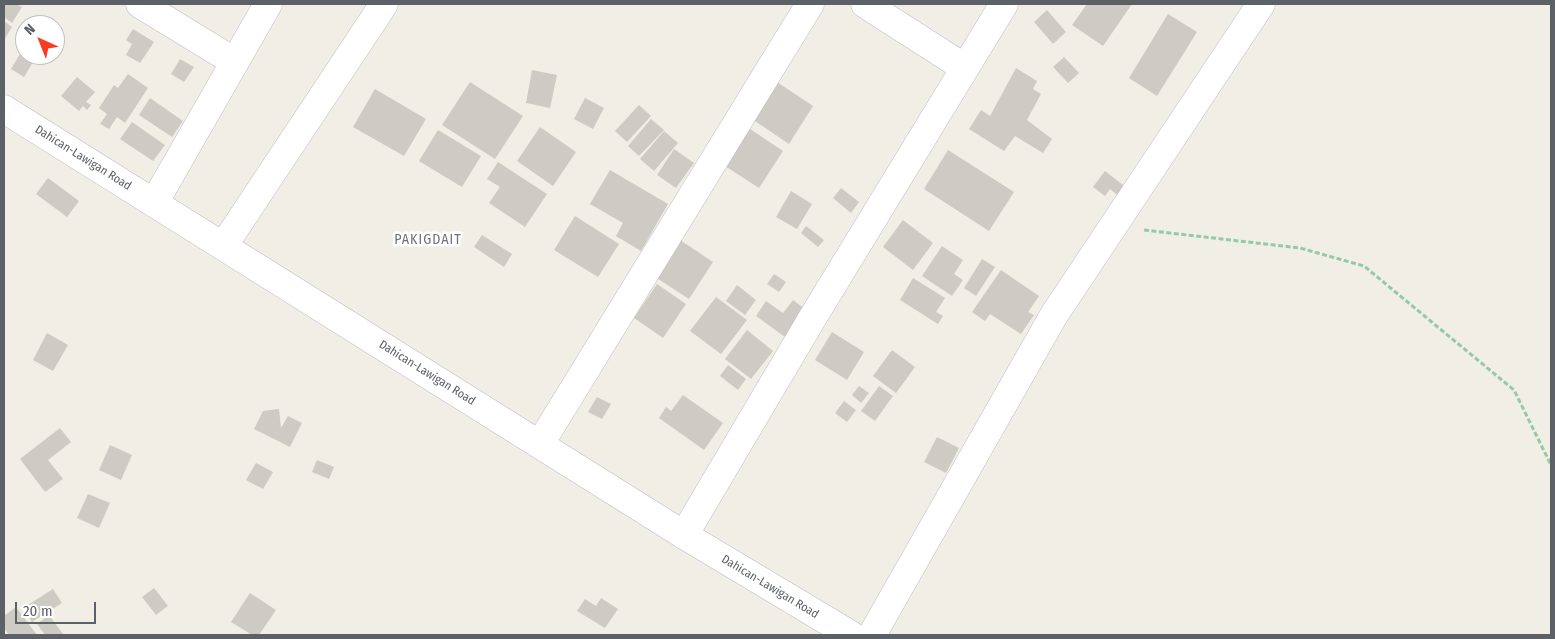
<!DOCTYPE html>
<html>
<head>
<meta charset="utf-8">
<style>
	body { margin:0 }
	#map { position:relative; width:1555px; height:639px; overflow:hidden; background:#f0eee5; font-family:"Fira Sans Condensed",sans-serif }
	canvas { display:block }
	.frame { position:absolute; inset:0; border:5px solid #5c6067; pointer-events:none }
	.north { position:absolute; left:15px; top:15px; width:50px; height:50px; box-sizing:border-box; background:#fff; border:1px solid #bebfc2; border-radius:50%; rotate:316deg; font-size:14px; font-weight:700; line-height:20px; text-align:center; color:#5c6067 }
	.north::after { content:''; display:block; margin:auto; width:18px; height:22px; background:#fa3a21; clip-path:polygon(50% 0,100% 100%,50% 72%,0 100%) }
	.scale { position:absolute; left:15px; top:602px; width:81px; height:22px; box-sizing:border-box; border:2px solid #5c6067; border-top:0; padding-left:6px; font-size:15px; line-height:18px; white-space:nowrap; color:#5c6067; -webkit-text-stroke:4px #fff; paint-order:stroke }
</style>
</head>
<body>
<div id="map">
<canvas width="1555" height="639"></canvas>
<div class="frame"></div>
<div class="north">N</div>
<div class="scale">20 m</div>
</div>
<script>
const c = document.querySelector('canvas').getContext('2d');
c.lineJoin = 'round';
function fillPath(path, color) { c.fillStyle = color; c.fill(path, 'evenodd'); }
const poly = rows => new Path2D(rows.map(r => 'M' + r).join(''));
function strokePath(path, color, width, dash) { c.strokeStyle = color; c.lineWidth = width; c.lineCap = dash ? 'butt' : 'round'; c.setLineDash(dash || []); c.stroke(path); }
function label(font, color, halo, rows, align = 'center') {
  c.font = font + ' "Fira Sans Condensed",sans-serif'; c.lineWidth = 5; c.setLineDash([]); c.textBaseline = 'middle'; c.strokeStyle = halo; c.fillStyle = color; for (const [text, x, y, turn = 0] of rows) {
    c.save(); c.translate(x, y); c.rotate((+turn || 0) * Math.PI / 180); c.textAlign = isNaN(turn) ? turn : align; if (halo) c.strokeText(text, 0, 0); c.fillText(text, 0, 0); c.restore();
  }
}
const building = poly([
	[5,4,16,4,22,7,12,23,4,17],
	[1087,4,1132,4,1103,46,1072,25],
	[1047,10,1066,32,1053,44,1034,22],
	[1168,14,1197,32,1157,96,1129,78],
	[4,21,12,27,4,40],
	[133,29,154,42,140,63,126,55,132,44,126,40],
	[25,31,25,49,16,44],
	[20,54,33,62,24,77,11,69],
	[1064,57,1079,73,1068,83,1053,67],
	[180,59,194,67,184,82,171,74],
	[1016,68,1037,81,1033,89,1041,94,1027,120,1052,139,1043,153,1015,136,1004,151,969,129,981,110,990,116],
	[532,70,557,75,550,108,526,103],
	[128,74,148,88,125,123,117,117,109,129,100,124,107,114,99,108,114,85,118,88],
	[77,77,95,92,86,102,91,105,87,110,83,106,79,111,61,96],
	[470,82,523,116,495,159,442,125],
	[777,82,813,106,789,144,752,119],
	[375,89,426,119,404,156,353,127],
	[150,98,183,121,172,137,139,115],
	[585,98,604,108,593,129,574,119],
	[639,105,651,116,627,142,615,131],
	[651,119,664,130,639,156,628,146],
	[132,122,165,145,153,161,120,139],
	[540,127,576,152,553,186,517,161],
	[747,127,783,151,759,188,722,164],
	[438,130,481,156,462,187,419,161],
	[664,131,678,143,654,171,640,159],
	[674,149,694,163,676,188,657,175],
	[948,150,1014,192,989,231,924,189],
	[498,162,547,194,525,227,489,203,500,187,487,179],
	[610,170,668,204,641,251,616,236,623,223,590,204],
	[1105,171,1128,189,1121,198,1110,189,1105,196,1093,187],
	[48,178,79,201,67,217,36,194],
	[841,188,859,202,851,213,833,198],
	[791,191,812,204,797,229,776,217],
	[575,216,619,244,598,277,554,250],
	[903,220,933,243,913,270,883,247],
	[806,226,824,240,818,247,801,233],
	[482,235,512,254,504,267,474,247],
	[677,238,713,262,689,299,652,275],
	[942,246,963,260,954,274,963,280,952,296,922,276],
	[982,259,995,267,976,296,964,288],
	[1001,270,1039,296,1028,312,1034,315,1021,334,990,314,985,321,972,312],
	[774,274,786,282,779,292,767,284],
	[913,278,945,298,936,312,943,316,938,324,900,300],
	[657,284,686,304,663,338,634,318],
	[737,285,756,300,745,315,726,301],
	[716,297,747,320,721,354,690,331],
	[793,300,805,309,785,337,756,316,766,301,783,313],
	[747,330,773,351,751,379,725,359],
	[832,332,864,352,847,380,815,360],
	[47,333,68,345,53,371,33,360],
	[892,350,915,367,896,393,873,376],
	[728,365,746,379,738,390,720,376],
	[859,386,869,393,861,403,852,395],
	[879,386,893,396,875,421,861,411],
	[683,395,723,423,704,450,659,418,666,407,671,411],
	[597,397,611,404,602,419,588,412],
	[844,401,856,410,847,422,835,413],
	[279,409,281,428,288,416,302,423,290,447,254,429,263,411],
	[60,428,71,442,48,460,63,479,45,492,20,459],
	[937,437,959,448,946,473,924,462],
	[110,445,132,455,121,480,99,470],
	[317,460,334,467,329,479,312,472],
	[256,463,273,472,263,489,246,480],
	[88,494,110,503,99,528,77,518],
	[154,588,168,606,156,615,142,597],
	[53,589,62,603,32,622,23,608],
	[250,593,276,610,259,635,252,635,231,622],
	[601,598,618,609,605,628,577,611,585,599,596,606],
	[16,607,37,635,9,635,4,628,4,616],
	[49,615,63,634,60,635,45,635,37,624]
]);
const path = poly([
	[1144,230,1300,248,1364,266,1514,390,1551,465]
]);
const minor = poly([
	[140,4,235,62],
	[965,68,1004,4],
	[154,203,268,4],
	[224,245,384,4],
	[540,444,810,4],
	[684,535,813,317,965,68,865,4],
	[872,635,1054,315,1261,4]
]);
const secondary = poly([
	[4,109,684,535,851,635]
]);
const streetNames = [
	["Dahican-Lawigan Road",83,158,32],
	["Dahican-Lawigan Road",427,373,32],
	["Dahican-Lawigan Road",770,587,31]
];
const neighbourhoodNames = [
	["PAKIGDAIT",428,240]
];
fillPath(building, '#cdcbc3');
strokePath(minor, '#bcbec5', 29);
strokePath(secondary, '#babdc4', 29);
strokePath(path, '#96c9a7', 3, [5, 2.5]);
strokePath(minor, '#fff', 28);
strokePath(secondary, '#fff', 28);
label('12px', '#5c6067', '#fff', streetNames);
c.letterSpacing = '1px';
label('14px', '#6d7379', '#fff', neighbourhoodNames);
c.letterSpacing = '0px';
</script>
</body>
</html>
